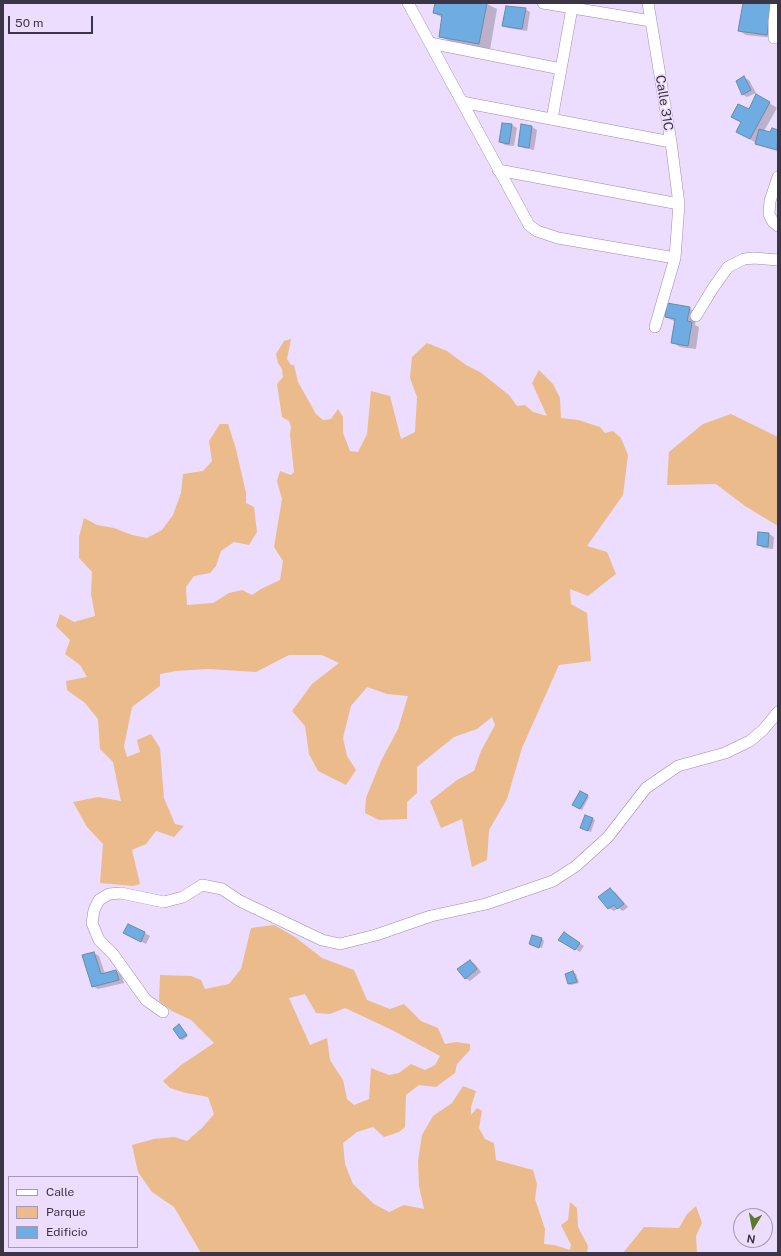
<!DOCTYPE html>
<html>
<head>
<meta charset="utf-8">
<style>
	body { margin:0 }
	#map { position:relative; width:781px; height:1256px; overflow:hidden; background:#ecdcfd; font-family:"Public Sans",sans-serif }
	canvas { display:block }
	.frame { position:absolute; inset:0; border:4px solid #3c3545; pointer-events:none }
	.legend { position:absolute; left:8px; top:1176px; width:130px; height:72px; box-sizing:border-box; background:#ecdcfd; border:1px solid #a699b3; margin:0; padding:5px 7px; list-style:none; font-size:12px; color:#3c3545 }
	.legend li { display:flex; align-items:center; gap:8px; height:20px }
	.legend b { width:20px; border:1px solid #a699b3 }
	.north { position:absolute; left:733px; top:1208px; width:40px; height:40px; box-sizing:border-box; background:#ecdcfd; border:1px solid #a699b3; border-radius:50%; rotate:190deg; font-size:11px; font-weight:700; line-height:16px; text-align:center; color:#3c3545 }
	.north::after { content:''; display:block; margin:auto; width:14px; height:18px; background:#5d782c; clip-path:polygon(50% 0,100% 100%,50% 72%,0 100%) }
	.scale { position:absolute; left:8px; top:16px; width:85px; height:18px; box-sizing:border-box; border:2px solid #3c3545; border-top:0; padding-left:5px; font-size:12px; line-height:14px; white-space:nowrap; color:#3c3545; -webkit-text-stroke:3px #ecdcfd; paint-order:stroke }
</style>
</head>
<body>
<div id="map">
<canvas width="781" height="1256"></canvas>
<div class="frame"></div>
<ul class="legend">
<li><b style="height:5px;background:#fff"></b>Calle</li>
<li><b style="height:11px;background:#ebbb8b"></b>Parque</li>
<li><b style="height:11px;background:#6face1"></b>Edificio</li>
</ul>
<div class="north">N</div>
<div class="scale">50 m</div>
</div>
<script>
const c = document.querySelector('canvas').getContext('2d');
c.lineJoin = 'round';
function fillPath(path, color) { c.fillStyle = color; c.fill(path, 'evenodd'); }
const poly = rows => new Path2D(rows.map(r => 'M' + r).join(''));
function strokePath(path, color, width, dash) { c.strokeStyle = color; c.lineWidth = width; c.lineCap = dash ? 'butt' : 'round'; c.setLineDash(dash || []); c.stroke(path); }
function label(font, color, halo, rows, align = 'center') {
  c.font = font + ' "Public Sans",sans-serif'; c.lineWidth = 3; c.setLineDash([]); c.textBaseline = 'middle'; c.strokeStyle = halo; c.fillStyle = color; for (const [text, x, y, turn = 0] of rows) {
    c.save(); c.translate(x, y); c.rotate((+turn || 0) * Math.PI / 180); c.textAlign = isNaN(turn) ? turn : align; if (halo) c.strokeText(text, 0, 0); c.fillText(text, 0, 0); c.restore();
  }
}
const green = poly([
	[291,339,287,359,291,365,294,365,298,382,316,414,323,420,331,419,338,409,343,417,343,433,350,451,358,452,367,434,371,391,390,396,401,439,415,432,417,397,410,378,412,357,427,343,447,351,466,365,480,372,509,395,517,406,525,405,533,412,547,416,532,383,539,370,553,384,560,398,561,418,578,420,600,427,605,433,613,431,621,438,628,455,623,495,587,546,607,552,616,574,588,596,570,589,571,604,587,613,591,661,559,665,522,748,507,799,489,830,487,860,472,867,462,819,441,828,430,801,457,780,474,771,481,751,495,725,492,717,477,729,454,737,417,767,417,793,407,802,407,819,379,820,365,813,366,798,381,761,398,729,408,696,387,694,367,687,351,706,343,738,347,756,356,770,346,785,318,771,309,754,305,726,292,711,312,684,339,663,322,655,289,655,256,672,208,669,176,671,160,674,160,686,132,707,124,746,127,757,140,752,137,740,151,734,160,748,164,798,175,824,184,826,174,837,156,831,146,844,132,850,140,884,133,886,100,883,103,844,87,827,73,802,98,797,121,801,113,762,100,749,98,719,85,703,67,690,66,681,87,677,80,665,65,654,70,640,56,626,60,614,74,622,95,616,91,594,92,572,79,558,79,537,84,518,97,525,114,528,132,535,147,538,162,530,173,515,181,493,183,474,203,471,212,461,209,441,220,424,228,424,236,449,246,493,246,503,254,507,257,532,249,545,234,542,221,551,216,566,210,573,194,576,186,587,187,605,213,603,229,593,242,590,252,595,261,589,280,580,283,561,274,547,282,499,277,481,280,471,291,475,294,472,290,435,291,427,289,421,282,417,277,384,283,377,282,369,278,363,276,354,284,341],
	[731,414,778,437,778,526,745,506,716,484,667,485,669,452,703,424],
	[274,925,295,937,322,958,354,970,367,1000,390,1009,404,1004,421,1021,438,1028,445,1044,456,1042,470,1044,470,1050,457,1064,455,1073,436,1087,419,1085,406,1095,405,1127,399,1132,384,1137,373,1127,357,1132,343,1143,345,1164,353,1184,374,1204,389,1212,404,1205,424,1209,419,1186,418,1161,422,1135,433,1116,452,1103,463,1086,476,1091,471,1107,471,1115,477,1108,482,1111,479,1128,485,1139,494,1143,496,1160,533,1170,537,1184,535,1199,545,1229,544,1244,554,1245,570,1250,571,1245,561,1225,568,1220,570,1202,577,1208,578,1227,588,1246,587,1253,201,1253,174,1207,152,1192,138,1172,132,1145,154,1139,174,1137,187,1141,202,1128,214,1114,208,1097,186,1093,170,1088,163,1081,181,1065,214,1043,191,1020,172,1011,159,1001,160,975,191,976,201,980,205,989,229,984,241,969,251,928],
	[305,994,316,1013,330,1014,345,1008,392,1030,440,1056,435,1065,425,1070,411,1064,399,1073,389,1075,371,1068,369,1099,354,1105,347,1099,343,1080,330,1060,327,1038,310,1045,289,998],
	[696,1206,702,1223,696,1236,697,1253,623,1253,644,1227,679,1228,687,1214]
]);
const shadow = poly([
	[436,3,485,3,497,9,490,50,451,42,440,36,443,18,434,13],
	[744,3,773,3,775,38,746,35,739,31],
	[525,9,530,12,527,31,508,28,503,26],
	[744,78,749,80,756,93,747,97,742,94],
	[757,95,777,108,764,131,771,133,772,129,778,131,778,151,761,146,737,131],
	[512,125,517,128,514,146,505,145,500,142],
	[522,126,532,127,537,130,534,150,524,148,519,145],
	[689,308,697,313,695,325,699,327,696,349,680,347,672,342,676,322,666,317],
	[769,534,774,537,773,549,763,548,758,545],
	[580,793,589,797,582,810,573,804],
	[586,816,595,820,591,832,581,827],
	[610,889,615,892,628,907,623,911,618,908,614,911,609,908],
	[129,925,150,936,146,944,130,936],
	[564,934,584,946,580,952,560,940],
	[542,939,544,941,542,948,532,945],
	[94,953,99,956,105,974,116,971,121,974,124,983,98,989,93,986],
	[470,961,475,964,481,972,470,981,465,978],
	[573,972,576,974,579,983,571,985,569,984,566,975],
	[179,1026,188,1036,183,1040,180,1039]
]);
const building = poly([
	[435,3,487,3,479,44,439,37,442,15,433,13,435,3],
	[743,3,771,3,767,35,738,31,743,3],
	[506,6,526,8,522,29,502,26,506,6],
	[744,76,751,90,742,95,736,81,744,76],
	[756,94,770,102,750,139,736,132,741,122,731,117,738,104,749,109,756,94],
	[502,123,512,124,509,144,499,142,502,123],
	[521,124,532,126,529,148,518,146,521,124],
	[772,128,778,130,777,150,755,144,759,129,770,132,772,128],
	[667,303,690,307,687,321,692,322,688,346,671,343,675,319,665,317,667,303],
	[758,532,769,533,768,547,757,545,758,532],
	[580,791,588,795,580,809,572,805,580,791],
	[585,815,593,818,588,831,580,828,585,815],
	[610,888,624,904,617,909,614,905,608,909,598,897,610,888],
	[128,924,145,932,141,942,123,933,128,924],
	[564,932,580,943,575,950,558,940,564,932],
	[532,935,542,938,539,948,529,944,532,935],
	[94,952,101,974,116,970,119,980,92,987,82,955,94,952],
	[470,960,477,969,465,979,457,969,470,960],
	[573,971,577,982,568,984,565,974,573,971],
	[179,1024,187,1035,180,1039,173,1029,179,1024]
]);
const street = poly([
	[408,3,529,225,537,231,558,238,675,258],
	[543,3,651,21],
	[648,3,671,142,679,204,675,258,655,327],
	[774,38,774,21,776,3],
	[430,43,561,69],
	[462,102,671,142],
	[552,119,572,8],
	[498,170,679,204],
	[778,177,770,201,769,214,773,222,778,226],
	[696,316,713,288,728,267,744,259,754,258,778,260],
	[163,1012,146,1000,113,954,99,940,92,923,94,910,99,900,109,894,121,893,164,902,183,897,202,885,222,889,240,901,322,940,340,944,376,935,431,916,486,904,553,881,576,866,608,837,646,788,678,766,725,753,750,741,763,730,778,712]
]);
const streetNames = [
	["Calle 31C",664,103,81]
];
fillPath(green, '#ebbb8b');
fillPath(shadow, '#0003');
fillPath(building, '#6face1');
strokePath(building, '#698aa8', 1);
strokePath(street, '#9d8bb1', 12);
strokePath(street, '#fff', 11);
label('13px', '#3c3545', '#ecdcfd', streetNames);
</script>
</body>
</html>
